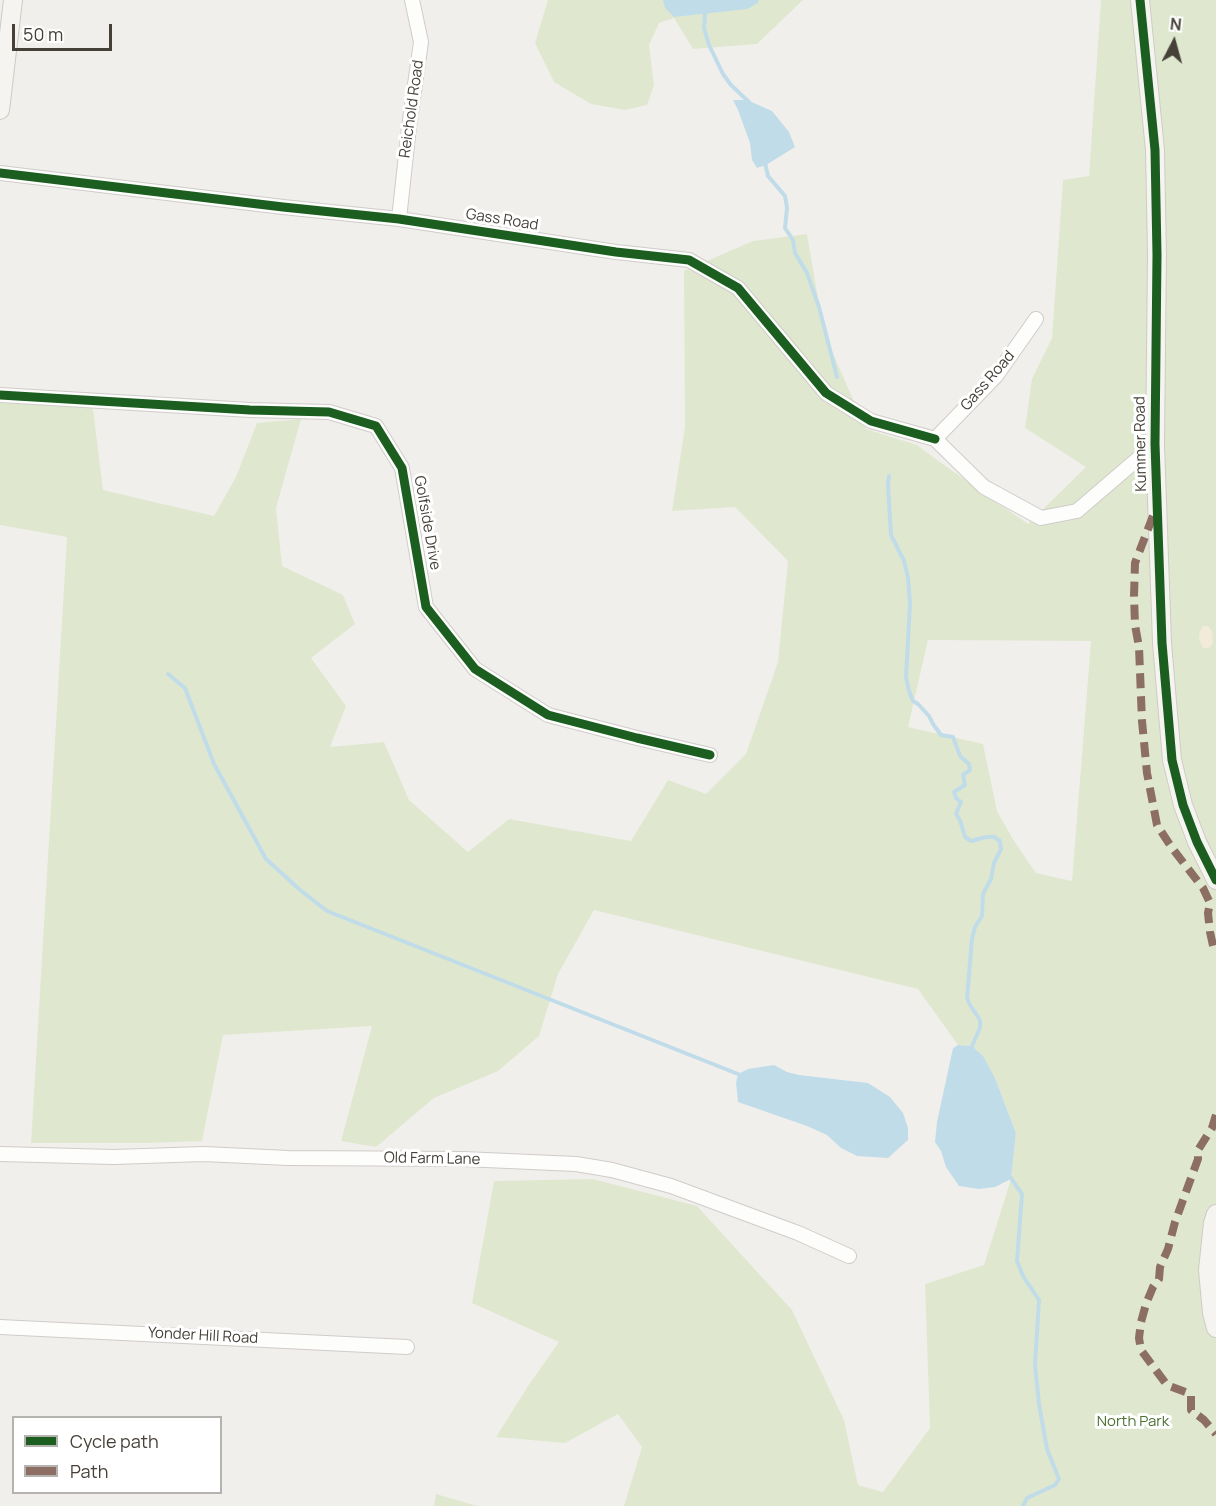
<!DOCTYPE html>
<html>
<head>
<meta charset="utf-8">
<style>
	body { margin:0 }
	#map { position:relative; width:1216px; height:1506px; overflow:hidden; background:#f1efec; font-family:Manrope,sans-serif }
	canvas { display:block }
	.legend { position:absolute; left:12px; top:1416px; width:210px; height:78px; box-sizing:border-box; background:#fff; border:2px solid #b5b3b0; margin:0; padding:8px 10px; list-style:none; font-size:18px; color:#464039 }
	.legend li { display:flex; align-items:center; gap:12px; height:30px }
	.legend b { width:30px; border:2px solid #b5b3b0 }
	.north { position:absolute; left:1144px; top:12px; width:60px; height:60px; -webkit-text-stroke:4px #fff; paint-order:stroke; rotate:6deg; font-size:16px; font-weight:700; line-height:24px; text-align:center; color:#464039 }
	.north::after { content:''; display:block; margin:auto; width:21px; height:27px; background:#464039; clip-path:polygon(50% 0,100% 100%,50% 72%,0 100%) }
	.scale { position:absolute; left:12px; top:24px; width:100px; height:27px; box-sizing:border-box; border:3px solid #464039; border-top:0; padding-left:8px; font-size:18px; line-height:21px; white-space:nowrap; color:#464039; -webkit-text-stroke:4px #fff; paint-order:stroke }
</style>
</head>
<body>
<div id="map">
<canvas width="1216" height="1506"></canvas>
<ul class="legend">
<li><b style="height:8px;background:#1b5e20"></b>Cycle path</li>
<li><b style="height:8px;background:#8d6e63"></b>Path</li>
</ul>
<div class="north">N</div>
<div class="scale">50 m</div>
</div>
<script>
const c = document.querySelector('canvas').getContext('2d');
c.lineJoin = 'round';
function fillPath(path, color) { c.fillStyle = color; c.fill(path, 'evenodd'); }
const poly = rows => new Path2D(rows.map(r => 'M' + r).join(''));
function strokePath(path, color, width, dash) { c.strokeStyle = color; c.lineWidth = width; c.lineCap = dash ? 'butt' : 'round'; c.setLineDash(dash || []); c.stroke(path); }
function label(font, color, halo, rows, align = 'center') {
  c.font = font + ' Manrope,sans-serif'; c.lineWidth = 6; c.setLineDash([]); c.textBaseline = 'middle'; c.strokeStyle = halo; c.fillStyle = color; for (const [text, x, y, turn = 0] of rows) {
    c.save(); c.translate(x, y); c.rotate((+turn || 0) * Math.PI / 180); c.textAlign = isNaN(turn) ? turn : align; if (halo) c.strokeText(text, 0, 0); c.fillText(text, 0, 0); c.restore();
  }
}
const green = poly([
	[548,0,803,0,757,44,693,49,674,18,659,23,649,45,654,85,647,105,625,110,591,104,554,82,535,43],
	[1101,0,1216,0,1216,1506,624,1506,642,1447,618,1414,565,1443,496,1437,528,1386,559,1342,472,1303,494,1181,593,1179,697,1206,792,1310,844,1420,858,1485,883,1492,930,1428,925,1284,984,1265,1011,1179,1016,1133,995,1078,972,1046,958,1045,918,989,594,910,558,974,539,1036,498,1071,434,1098,376,1147,341,1141,372,1026,223,1035,202,1141,146,1143,31,1143,67,537,0,525,0,395,92,401,103,490,214,516,236,477,257,423,301,419,276,508,282,566,343,595,355,624,311,658,346,706,330,747,384,742,409,800,468,852,509,819,631,841,668,780,706,794,746,754,778,662,788,561,735,507,672,511,685,427,684,271,753,241,807,234,824,333,866,429,917,445,944,465,1028,524,1086,467,1025,428,1032,379,1052,338,1063,180,1089,176],
	[928,640,1091,641,1072,881,1036,873,1014,841,997,811,983,744,908,727],
	[436,1494,477,1506,434,1506]
]);
const sand = poly([
	[1203,626,1208,626,1212,631,1213,642,1211,646,1208,648,1203,648,1199,639,1200,631]
]);
const water = poly([
	[663,0,759,0,758,3,747,9,674,17,665,8],
	[733,100,747,100,772,111,789,132,795,147,766,165,757,168,752,160,750,143,738,110],
	[958,1045,972,1046,983,1056,995,1078,1016,1133,1011,1179,995,1187,979,1189,959,1186,946,1167,941,1151,935,1142,937,1122,953,1048],
	[774,1065,787,1072,799,1075,868,1083,890,1097,903,1113,908,1128,908,1140,888,1158,857,1156,841,1148,827,1135,807,1126,738,1102,736,1083,738,1074,748,1069]
]);
const stream = poly([
	[703,11,705,14,704,28,709,45,723,74,731,85,749,102],
	[765,163,768,176,785,196,787,208,785,228,793,240,795,253,807,273,819,307,837,377],
	[889,476,888,485,891,535,904,561,908,577,910,605,906,677,909,691,913,701,918,704,929,716,933,724,941,735,953,737,960,756,969,764,970,770,963,775,965,785,954,792,956,798,961,802,956,814,960,820,965,837,971,841,986,837,994,837,1000,841,1001,849,994,863,991,879,983,894,982,916,975,927,972,939,967,998,970,1005,980,1020,980,1028,972,1046,972,1049],
	[168,674,185,688,214,764,266,859,299,889,327,911,738,1074],
	[1008,1174,1022,1194,1017,1261,1023,1276,1039,1300,1035,1365,1039,1404,1047,1449,1059,1479,1055,1485,1027,1498,1023,1506]
]);
const street = poly([
	[0,173,283,207,399,219,616,252,689,260,738,288,826,393,871,421,935,439],
	[399,219,409,127,421,42,412,0],
	[1036,319,996,376,935,439,984,487,1041,518,1077,511,1155,444],
	[0,395,250,410,329,412,376,426,402,468,426,607,475,669,548,715,637,738,710,755],
	[0,1154,114,1157,204,1154,288,1158,463,1159,576,1164,612,1170,671,1186,798,1233,849,1256],
	[0,1327,407,1347]
]);
const secondary = poly([
	[1140,0,1155,150,1157,255,1155,444,1162,643,1172,760,1183,805,1197,842,1216,880],
	[0,110,13,0],
	[1216,1214,1213,1223,1208,1270,1212,1313,1216,1328]
]);
const quiet = poly([
	[1153,516,1135,563,1134,596,1135,625,1139,647,1142,721,1147,773,1157,825,1172,848,1203,888,1210,903,1208,913,1210,932,1214,950,1216,953],
	[1216,1115,1212,1128,1198,1150,1198,1159,1175,1222,1168,1249,1160,1267,1159,1279,1153,1287,1146,1304,1141,1322,1139,1338,1141,1350,1158,1373,1167,1385,1191,1394,1191,1410,1204,1420,1216,1434]
]);
const cycleway = poly([
	[1140,0,1155,150,1157,255,1155,444,1162,643,1172,760,1183,805,1197,842,1216,880],
	[0,173,283,207,399,219,616,252,689,260,738,288,826,393,871,421,935,439],
	[0,395,250,410,329,412,376,426,402,468,426,607,475,669,548,715,637,738,710,755]
]);
const streetNames = [
	["Reichold Road",412,109,-82],
	["Gass Road",502,220,9],
	["Gass Road",988,381,-49],
	["Kummer Road",1141,444,-91],
	["Golfside Drive",427,523,80],
	["Old Farm Lane",432,1159,1],
	["Yonder Hill Road",203,1336,3]
];
const parkNames = [
	["North Park",1133,1422]
];
fillPath(green, '#dfe8cf');
fillPath(sand, '#f2ebd9');
fillPath(water, '#c1dce9');
strokePath(stream, '#c1dce9', 4);
strokePath(street, '#cfccc9', 16);
strokePath(secondary, '#cfcbc4', 20);
strokePath(street, '#fdfdfc', 14);
strokePath(secondary, '#f5f4f0', 18);
strokePath(quiet, '#8d6e63', 8, [15, 8]);
strokePath(cycleway, '#1b5e20', 9);
label('15px', '#464039', '#fff', streetNames);
label('15px', '#4e7133', '#fff', parkNames);
</script>
</body>
</html>
